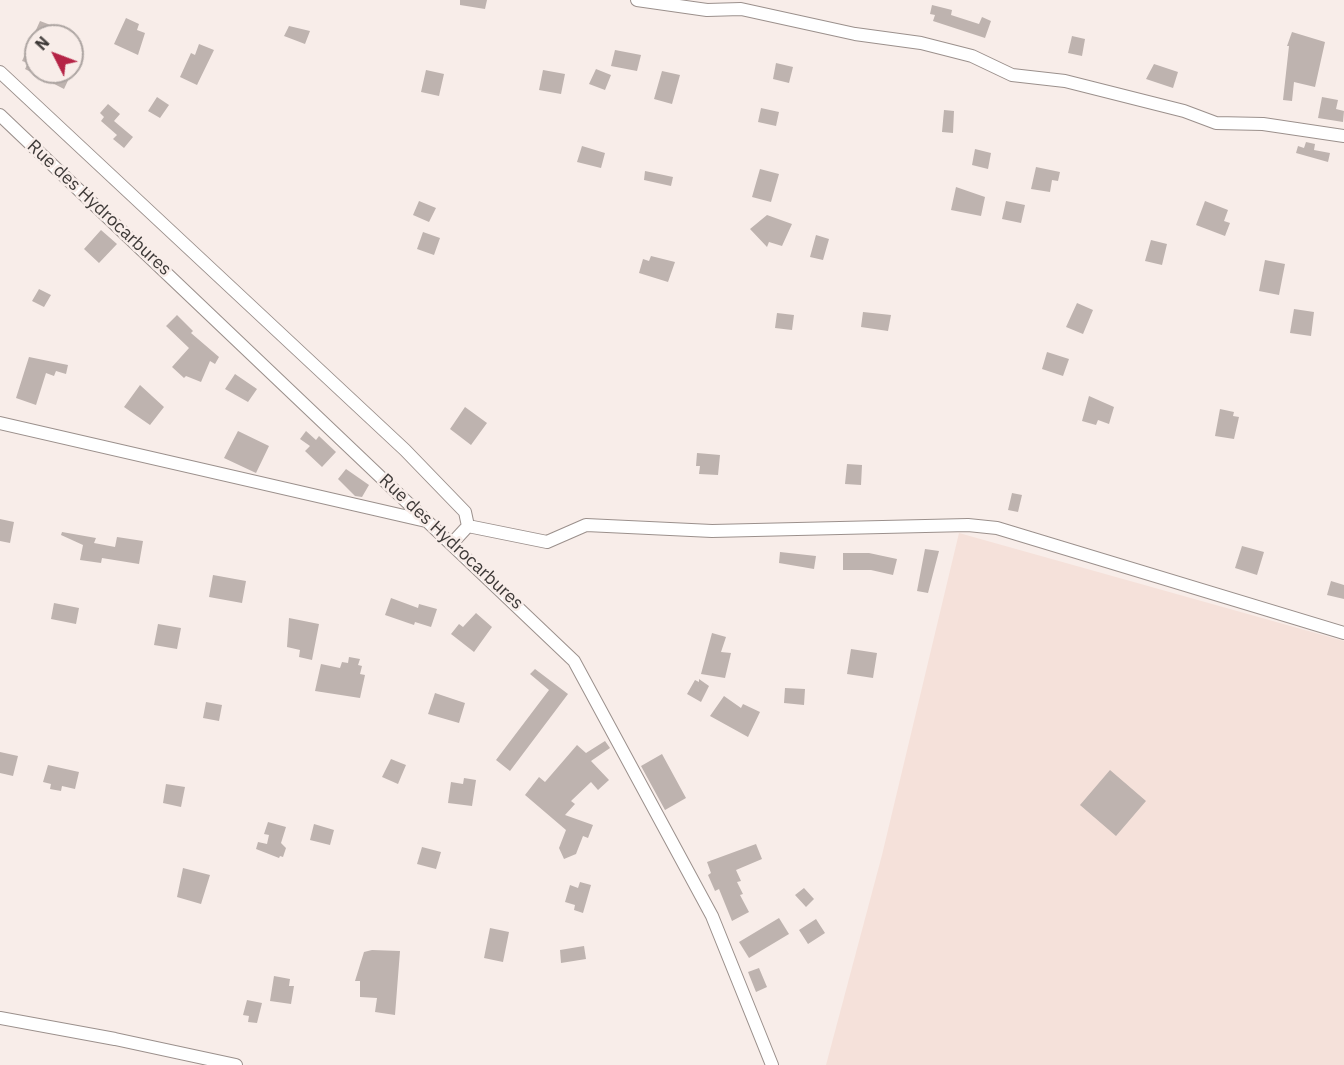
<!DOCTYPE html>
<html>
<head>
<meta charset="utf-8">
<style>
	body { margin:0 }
	#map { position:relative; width:1344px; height:1065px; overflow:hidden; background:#f8ede9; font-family:"IBM Plex Sans",sans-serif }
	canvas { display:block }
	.north { position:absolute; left:24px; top:24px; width:60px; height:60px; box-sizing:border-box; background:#f8ede9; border:2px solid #ada5a2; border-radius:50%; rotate:312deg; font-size:16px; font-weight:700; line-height:24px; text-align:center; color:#3d3937 }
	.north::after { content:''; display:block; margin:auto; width:21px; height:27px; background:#b52446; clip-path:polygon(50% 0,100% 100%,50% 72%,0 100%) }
</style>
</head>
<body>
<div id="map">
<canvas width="1344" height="1065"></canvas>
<div class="north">N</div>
</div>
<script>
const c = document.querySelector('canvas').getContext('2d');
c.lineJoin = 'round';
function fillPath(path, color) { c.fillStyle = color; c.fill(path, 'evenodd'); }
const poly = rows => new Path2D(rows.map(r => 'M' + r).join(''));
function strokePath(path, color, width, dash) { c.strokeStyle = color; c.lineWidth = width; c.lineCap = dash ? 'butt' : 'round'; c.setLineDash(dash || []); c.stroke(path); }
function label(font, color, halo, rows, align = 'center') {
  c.font = font + ' "IBM Plex Sans",sans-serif'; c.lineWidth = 5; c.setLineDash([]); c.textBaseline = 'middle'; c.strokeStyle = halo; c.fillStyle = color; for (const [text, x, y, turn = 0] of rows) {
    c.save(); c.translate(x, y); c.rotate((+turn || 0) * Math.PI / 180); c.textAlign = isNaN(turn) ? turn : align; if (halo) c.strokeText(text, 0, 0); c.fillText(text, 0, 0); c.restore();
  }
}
const built = poly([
	[959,533,1344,641,1344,1065,826,1065,882,855]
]);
const building = poly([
	[460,0,487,0,485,9,460,5],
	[932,5,952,10,951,15,979,24,982,17,991,21,985,38,933,21,935,15,930,14],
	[126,18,139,24,137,30,145,33,138,55,114,44],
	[40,21,61,29,58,36,36,36,36,72,72,72,64,89,25,69,28,63,22,61],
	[289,26,310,31,305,44,284,36],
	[1292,32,1325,42,1315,87,1294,82,1292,101,1283,100,1289,46,1287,46],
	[1072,36,1085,39,1082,56,1068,53],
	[199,44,214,50,197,85,180,77,191,53,195,55],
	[615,50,641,55,637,71,611,66],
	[776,63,793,67,789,83,773,79],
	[1154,64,1178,72,1173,88,1146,79],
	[596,69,611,75,605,90,589,84],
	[426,70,444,74,439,96,421,92],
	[543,70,565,74,561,94,539,90],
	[662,71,680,75,672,104,654,99],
	[157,97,169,105,160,118,148,111],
	[1322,97,1338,100,1336,109,1344,111,1343,122,1318,118],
	[108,104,120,114,114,121,133,137,124,148,113,139,117,135,101,121,104,117,100,113],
	[761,108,779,112,776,126,758,122],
	[944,110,954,111,953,133,942,132],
	[1306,142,1315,144,1314,150,1330,153,1328,162,1296,153,1298,146,1304,148],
	[582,146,605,153,601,168,577,162],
	[975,149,991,153,988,169,972,165],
	[1036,167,1060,172,1058,181,1052,180,1050,192,1031,189],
	[760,169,779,174,771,202,752,197],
	[645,171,673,177,671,186,644,180],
	[956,187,985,197,981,216,951,210],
	[419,201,436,208,429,222,413,215],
	[1006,201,1025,205,1021,223,1002,219],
	[1205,201,1228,210,1224,221,1230,223,1225,236,1196,225],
	[767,215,792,224,782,246,769,242,767,247,750,229],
	[101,230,117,244,99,263,84,249],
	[423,232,440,238,434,255,417,249],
	[816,235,829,239,823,260,810,257],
	[1151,240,1167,244,1162,265,1145,261],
	[651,256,675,262,668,282,639,273,643,259,649,261],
	[1265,260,1285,264,1279,295,1259,291],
	[39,289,51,295,44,307,32,301],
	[1077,303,1093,310,1083,334,1066,327],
	[1294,309,1314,312,1311,336,1290,333],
	[863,312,891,315,888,331,861,327],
	[777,313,794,315,792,330,775,328],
	[177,315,193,331,191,333,219,357,215,364,210,361,201,382,186,376,184,378,172,367,189,348,166,326],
	[1047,352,1069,359,1063,376,1042,369],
	[29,357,68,365,66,374,56,371,54,376,46,373,36,405,16,398],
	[235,374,257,389,248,402,225,389],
	[140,385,164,407,150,425,124,407],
	[1089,396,1114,407,1109,424,1098,420,1096,425,1082,421],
	[465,407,487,423,471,445,450,429],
	[1220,409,1234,412,1233,416,1239,417,1234,439,1215,436],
	[238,431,269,446,256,473,224,458],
	[306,431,316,440,319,436,336,452,322,467,305,451,310,446,300,439],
	[697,453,720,455,718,475,699,474,700,466,696,466],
	[847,464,862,465,861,485,845,484],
	[346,469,369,485,362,497,355,496,338,479],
	[1012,493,1022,495,1018,512,1008,510],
	[0,519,14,522,10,543,0,541],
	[62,532,96,538,94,543,115,547,117,537,143,541,139,564,102,558,101,563,80,560,83,545,61,535],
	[1242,546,1264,552,1257,575,1235,568],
	[925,549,939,551,928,593,917,591],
	[780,552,816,556,814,569,779,563],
	[843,553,869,553,897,559,893,575,871,570,843,570],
	[213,575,246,581,242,603,209,597],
	[1331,581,1344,585,1344,599,1327,595],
	[391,598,418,608,419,604,437,609,431,627,415,622,414,625,385,615],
	[54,603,79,608,76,624,51,619],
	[476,613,492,627,474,652,451,634,459,624,463,627],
	[289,618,319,624,312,660,299,657,300,650,287,647],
	[158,624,181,628,177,649,154,645],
	[712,633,726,637,721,652,731,653,725,678,701,674],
	[851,649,877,653,873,678,847,674],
	[349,657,360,659,358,665,362,666,360,674,365,675,360,698,315,691,321,664,340,668,342,662,348,663],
	[535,669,568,694,510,771,496,760,549,690,530,674],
	[699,679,709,686,701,702,687,694,695,680,699,682],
	[785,688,805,689,804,705,784,703],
	[435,693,465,703,459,723,428,714],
	[724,696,741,708,743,704,760,712,748,737,710,716],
	[206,702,222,705,219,721,203,718],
	[605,741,610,748,591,761,609,780,598,790,591,782,571,801,575,804,565,815,593,825,588,838,583,836,576,854,564,859,559,848,566,830,525,795,539,777,545,782,577,745,586,753],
	[0,752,18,756,13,776,0,773],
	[662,754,686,798,665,810,641,766],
	[391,759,406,765,398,784,382,777],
	[48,765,79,772,75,789,62,786,61,791,50,789,51,784,43,782],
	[1110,770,1146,801,1116,836,1080,805],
	[464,778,476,780,472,806,448,803,451,782,463,784],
	[166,784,185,787,181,807,163,803],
	[268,822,286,827,281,843,286,848,283,857,280,856,279,858,256,849,258,842,267,844,269,835,264,834],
	[314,824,334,830,330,845,310,840],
	[756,844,762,859,736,870,741,881,737,882,743,894,740,895,749,912,732,921,719,889,715,891,708,875,711,873,707,862],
	[422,847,441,852,436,869,417,864],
	[183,868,210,875,201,904,177,897],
	[580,882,591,885,583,913,574,910,575,905,565,902,570,885,578,888],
	[804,888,814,899,806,907,795,895],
	[779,918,789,934,749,958,739,942],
	[816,919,825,933,808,944,799,930],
	[490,928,509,932,503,962,484,958],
	[584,946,586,959,561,963,560,950],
	[372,950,400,951,395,1015,375,1012,377,998,360,997,360,981,355,981,364,952],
	[759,968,767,987,756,992,748,972],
	[274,976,290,979,289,986,294,986,291,1004,270,1001],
	[247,1000,262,1003,257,1023,248,1022,249,1016,243,1015]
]);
const minor = poly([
	[637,0,707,10,741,9,855,34,921,43,972,56,1012,75,1065,81,1184,111,1216,123,1263,124,1344,136],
	[0,72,405,450,465,512,468,526,456,539,449,542],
	[0,115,574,661,712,916,772,1065],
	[0,423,426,521],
	[468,526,547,542,586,525,712,531,968,525,997,528,1344,633],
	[0,1018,115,1039,236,1065]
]);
const streetNames = [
	["Rue des Hydrocarbures",99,208,43],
	["Rue des Hydrocarbures",451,542,43]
];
fillPath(built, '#f5e1da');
fillPath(building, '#beb3af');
strokePath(minor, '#9b908c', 14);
strokePath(minor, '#fff', 12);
label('18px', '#3d3937', '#f8ede9', streetNames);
</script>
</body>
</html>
